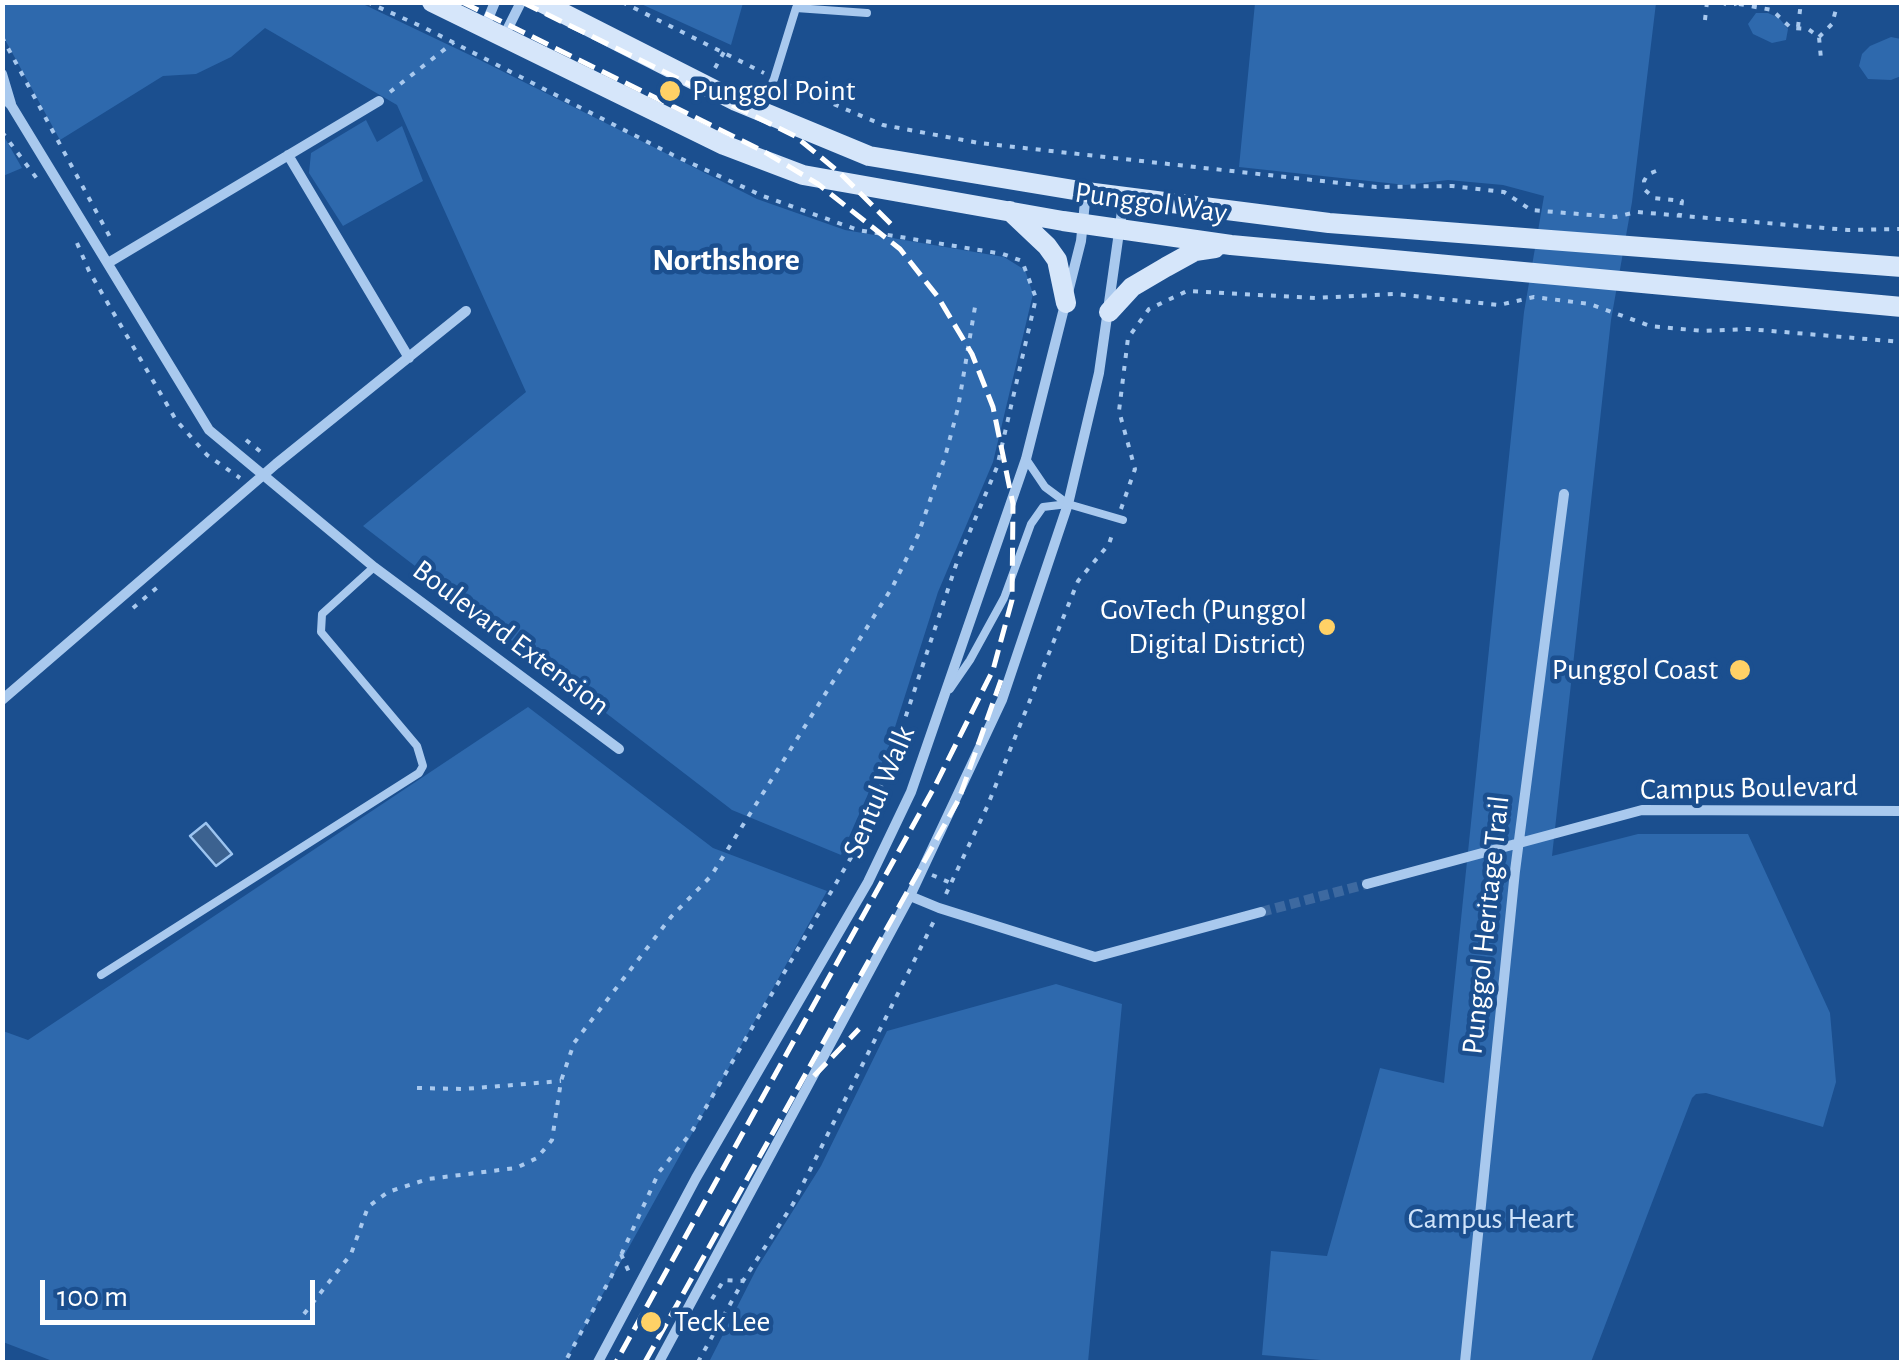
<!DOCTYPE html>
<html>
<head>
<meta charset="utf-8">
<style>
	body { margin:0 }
	#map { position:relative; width:1904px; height:1365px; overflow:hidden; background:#1b4f8f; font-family:"Alegreya Sans",sans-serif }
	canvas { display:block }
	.frame { position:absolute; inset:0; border:5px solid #fff; pointer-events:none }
	.scale { position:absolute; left:40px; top:1280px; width:275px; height:45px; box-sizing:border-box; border:5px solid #fff; border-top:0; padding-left:12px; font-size:30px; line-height:35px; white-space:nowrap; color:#fff; -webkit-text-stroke:8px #1b4f8f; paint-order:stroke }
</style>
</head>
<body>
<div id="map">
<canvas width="1904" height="1365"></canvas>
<div class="frame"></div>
<div class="scale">100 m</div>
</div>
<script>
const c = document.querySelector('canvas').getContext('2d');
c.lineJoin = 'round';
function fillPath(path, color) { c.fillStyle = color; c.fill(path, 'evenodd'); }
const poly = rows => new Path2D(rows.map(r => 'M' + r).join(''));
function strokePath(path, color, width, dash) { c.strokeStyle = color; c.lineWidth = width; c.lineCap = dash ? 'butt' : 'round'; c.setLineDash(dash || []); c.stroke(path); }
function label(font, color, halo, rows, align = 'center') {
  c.font = font + ' "Alegreya Sans",sans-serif'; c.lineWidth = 9; c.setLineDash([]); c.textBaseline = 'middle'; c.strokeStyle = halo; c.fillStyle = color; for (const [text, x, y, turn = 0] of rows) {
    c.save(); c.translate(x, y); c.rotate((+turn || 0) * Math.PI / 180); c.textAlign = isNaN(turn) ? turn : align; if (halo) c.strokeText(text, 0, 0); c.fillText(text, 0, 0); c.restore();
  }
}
const green = poly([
	[347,2,365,5,474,57,757,199,845,230,1004,257,1025,270,1033,294,993,462,938,592,888,749,841,855,732,810,363,526,526,392,397,105,265,28,231,57,196,74,163,76,60,140,3,36,3,3],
	[639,3,743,2,743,3,731,45],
	[1255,3,1656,3,1632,202,1611,320,1552,856,1638,834,1748,834,1830,1013,1836,1082,1823,1127,1706,1093,1696,1094,1692,1098,1591,1362,1344,1362,1262,1355,1271,1251,1327,1256,1380,1068,1444,1083,1524,312,1544,196,1503,185,1448,180,1406,185,1239,167],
	[1756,13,1768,13,1779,18,1788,29,1786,40,1772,43,1753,34,1748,24],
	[1891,37,1901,39,1901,76,1891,80,1868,79,1859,66,1862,54,1870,46],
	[366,120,377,142,402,126,423,181,343,226,309,173,311,153],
	[2,133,22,168,3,176,2,176],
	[528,707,713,848,827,891,565,1362,55,1362,3,1342,3,1031,28,1040],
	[1056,984,1122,1004,1088,1362,709,1362,757,1268,821,1166,887,1031]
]);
const water = poly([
	[206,823,232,854,216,866,190,836,206,823]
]);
const streetTunnel = poly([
	[1261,912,1367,884]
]);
const path = poly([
	[367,2,425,28,673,155,763,196,858,230,1003,254,1022,261,1036,298,997,467,957,562,893,755,860,842,691,1133,659,1172,611,1277,565,1362],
	[622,2,764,73],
	[1722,2,1729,6,1740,2],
	[1739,4,1772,10,1791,28,1808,29,1819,37,1821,59],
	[1705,20,1707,2],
	[1798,27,1801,2],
	[2,37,111,239],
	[1819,37,1832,24,1838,2],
	[715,68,724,52],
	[786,84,883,125,979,143,1376,187,1452,186,1504,192,1531,210,1615,217,1637,212,1848,230,1902,229],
	[390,92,454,42],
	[2,132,38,180],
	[1656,171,1648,174,1644,181,1645,190,1654,198,1682,201,1680,215],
	[77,243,89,271,176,420,207,455,240,478],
	[246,440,266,456],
	[1121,509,1135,469,1119,411,1128,338,1149,309,1187,291,1315,298,1395,294,1499,305,1534,297,1590,304,1650,326,1703,331,1748,329,1902,342],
	[133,608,160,585],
	[932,875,951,883],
	[946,894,987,807,1078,581,1109,544,1113,532],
	[417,1088,464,1089,561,1081],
	[621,1254,629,1272],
	[712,1299,724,1280,743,1281],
	[304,1314,351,1254,368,1207,388,1192,428,1179,516,1168,537,1158,552,1140,561,1081,574,1043,671,917,711,876,893,586,918,535,945,457,958,408,976,301],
	[698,1362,743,1281,793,1204,934,921]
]);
const lane = poly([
	[760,107,774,79,796,8,867,13],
	[1026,459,1045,487,1068,504,1123,520],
	[950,689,970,660,1004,598,1031,524,1043,507,1068,504],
	[101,975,419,773,423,766,417,746,321,632,322,614,374,567]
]);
const street = poly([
	[485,26,495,2],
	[504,36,521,2],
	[2,74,11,104],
	[2,96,11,105,209,430,374,567,619,749],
	[288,155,409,358],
	[108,263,379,101],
	[2,700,276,464,466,311],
	[1367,884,1642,810,1902,811],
	[910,896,939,908,1095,957,1261,912],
	[598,1362,696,1178,868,882,911,792,1026,459,1081,241,1086,192],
	[659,1362,910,896,1002,700,1068,504,1099,373,1124,197],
	[1465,1362,1515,871,1564,494]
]);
const secondary = poly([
	[432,2,724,145,803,175,1063,221,1231,245,1902,307],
	[541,2,736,101,869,156,1086,192,1329,223,1902,267],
	[1010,211,1047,246,1057,260,1066,303],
	[1109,312,1132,287,1166,267,1195,251,1215,248]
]);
const rail = poly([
	[462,2,763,151,818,184,900,249,938,297,972,354,993,407,1013,504,1012,600,993,670,936,784,616,1362],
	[522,2,795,136,840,173,892,225],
	[814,1076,859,1029],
	[645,1362,959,799,1001,680]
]);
const markers = [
	[670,91,12,"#ffd166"],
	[1327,627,10,"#ffd166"],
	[1740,670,12,"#ffd166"],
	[651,1322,12,"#ffd166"]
];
const poiNames = [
	["Punggol Point",692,91],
	["GovTech (Punggol",1307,610,"right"],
	["Digital District)",1307,644,"right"],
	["Punggol Coast",1718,670,"right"],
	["Teck Lee",674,1322]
];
const streetNames = [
	["Punggol Way",1151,203,8],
	["Boulevard Extension",511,638,37],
	["Campus Boulevard",1749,788,-1],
	["Sentul Walk",879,792,-67],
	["Punggol Heritage Trail",1486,925,-84]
];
const parkNames = [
	["Campus Heart",1491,1219]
];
const neighbourhoodNames = [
	["Northshore",726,260]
];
fillPath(green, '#2e69ad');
fillPath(water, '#3c6290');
strokePath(water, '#9cc4f0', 2.5);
strokePath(streetTunnel, '#3d69a0', 10, [10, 5]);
strokePath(path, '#a9c9ee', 4, [5, 8]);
strokePath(lane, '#a9c9ee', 8);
strokePath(street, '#a9c9ee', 10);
strokePath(secondary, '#d6e6fa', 20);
strokePath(rail, '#fff', 5, [18, 8]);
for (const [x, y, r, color] of markers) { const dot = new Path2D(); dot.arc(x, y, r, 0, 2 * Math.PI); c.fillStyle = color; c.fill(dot); strokePath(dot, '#1b4f8f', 4); }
label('30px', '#fff', '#1b4f8f', poiNames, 'left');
label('30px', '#fff', '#1b4f8f', streetNames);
label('30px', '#cfe3fa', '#1b4f8f', parkNames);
label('bold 32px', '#fff', '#1b4f8f', neighbourhoodNames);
</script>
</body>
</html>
